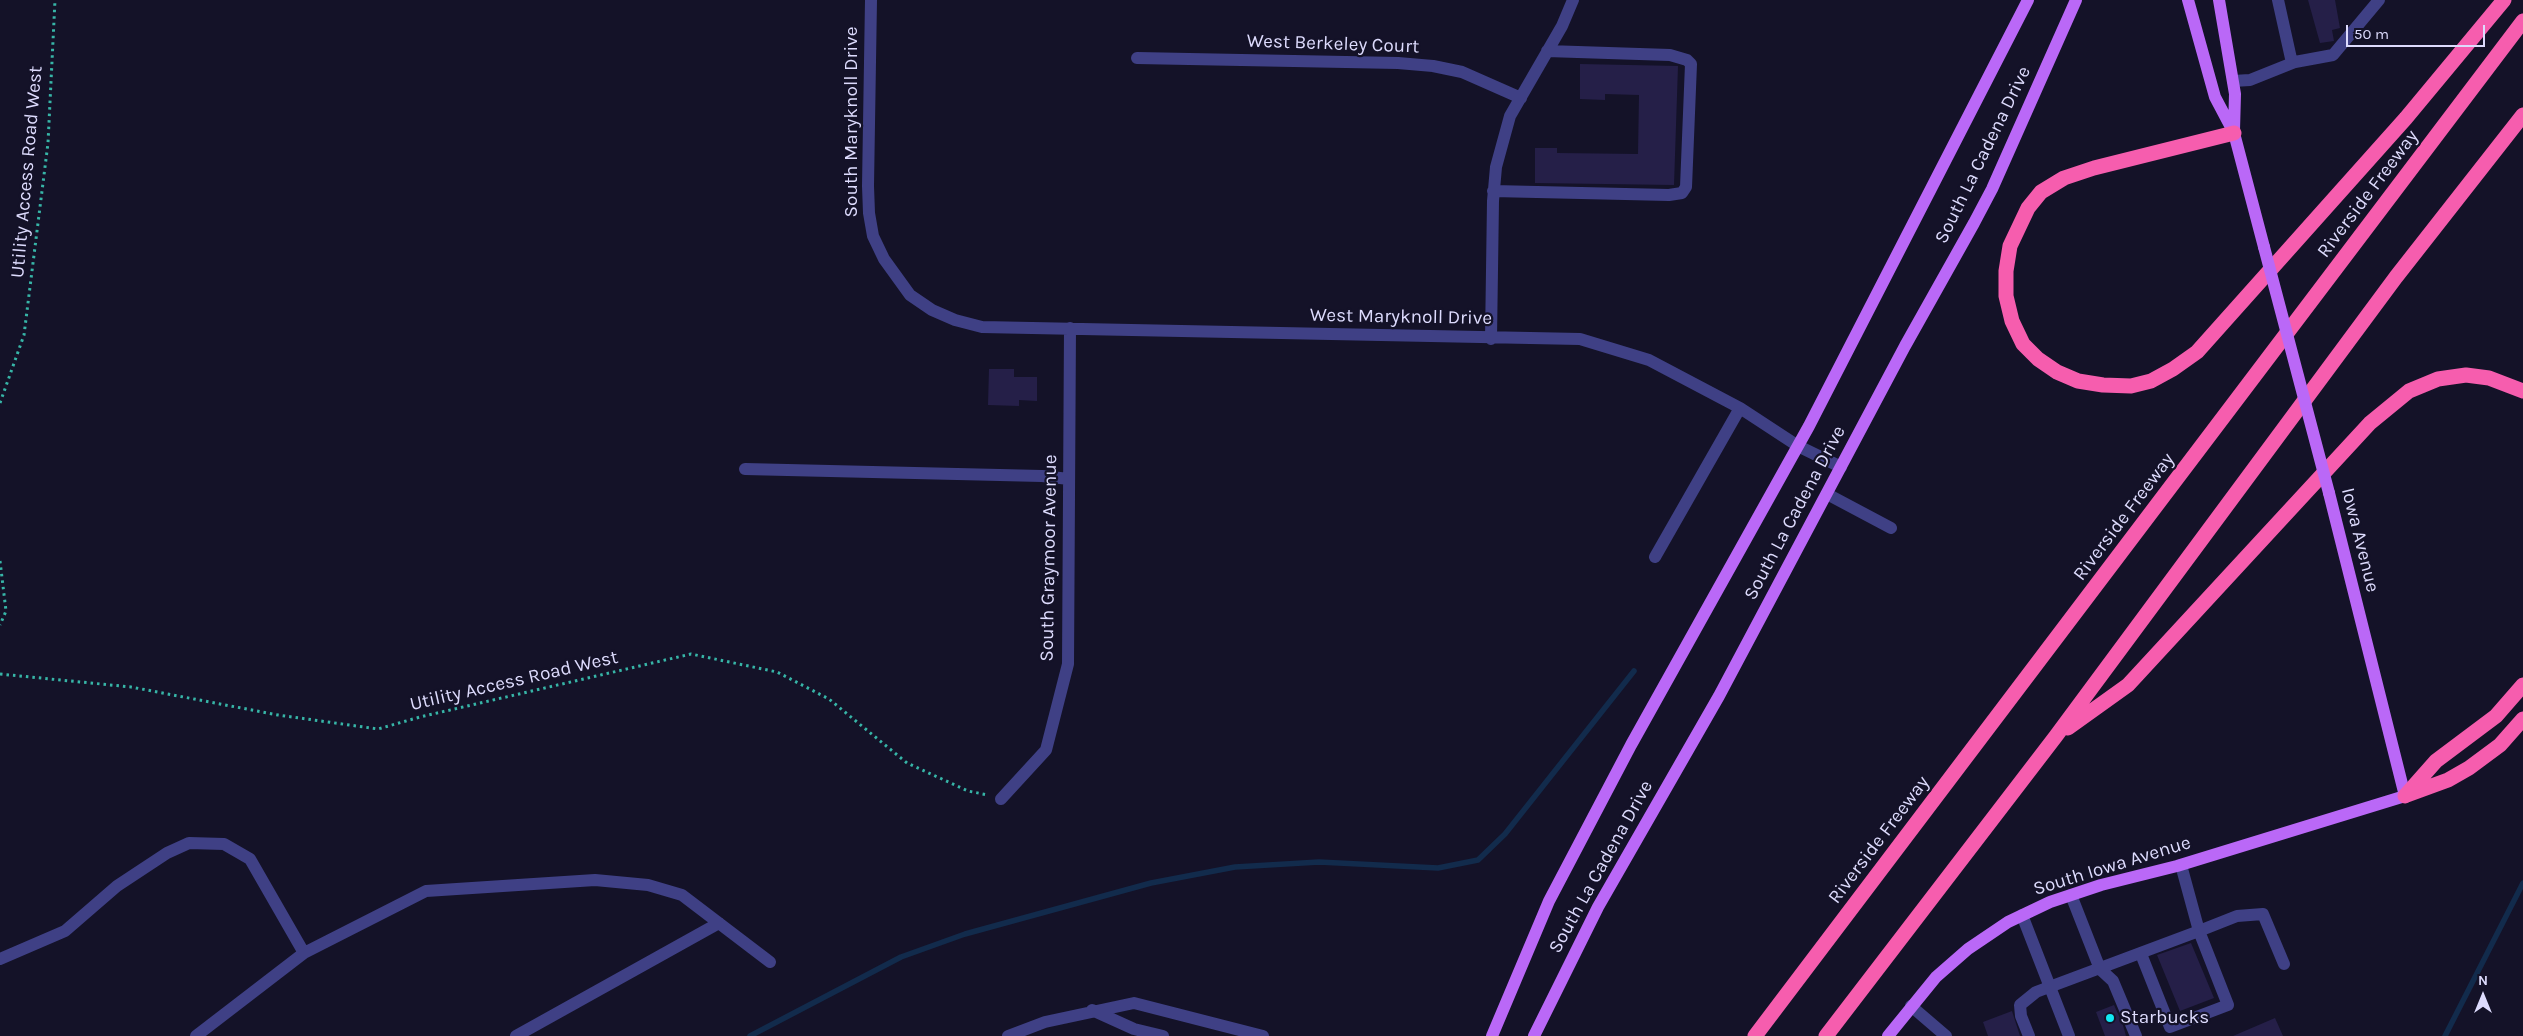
<!DOCTYPE html>
<html>
<head>
<meta charset="utf-8">
<style>
	body { margin:0 }
	#map { position:relative; width:2523px; height:1036px; overflow:hidden; background:#141228; font-family:Karla,sans-serif }
	canvas { display:block }
	.north { position:absolute; left:2458px; top:971px; width:50px; height:50px; -webkit-text-stroke:4px #141228; paint-order:stroke; rotate:0deg; font-size:14px; font-weight:700; line-height:20px; text-align:center; color:#dddbfd }
	.north::after { content:''; display:block; margin:auto; width:18px; height:22px; background:#dddbfd; clip-path:polygon(50% 0,100% 100%,50% 72%,0 100%) }
	.scale { position:absolute; left:2346px; top:25px; width:139px; height:22px; box-sizing:border-box; border:2px solid #dddbfd; border-top:0; padding-left:6px; font-size:15px; line-height:18px; white-space:nowrap; color:#dddbfd; -webkit-text-stroke:4px #141228; paint-order:stroke }
</style>
</head>
<body>
<div id="map">
<canvas width="2523" height="1036"></canvas>
<div class="north">N</div>
<div class="scale">50 m</div>
</div>
<script>
const c = document.querySelector('canvas').getContext('2d');
c.lineJoin = 'round';
const poly = rows => new Path2D(rows.map(r => 'M' + r).join(''));
function strokePath(path, color, width, dash) { c.strokeStyle = color; c.lineWidth = width; c.lineCap = dash ? 'butt' : 'round'; c.setLineDash(dash || []); c.stroke(path); }
function fillPath(path, color) { c.fillStyle = color; c.fill(path, 'evenodd'); }
function label(font, color, halo, rows, align = 'center') {
  c.font = font + ' Karla,sans-serif'; c.lineWidth = 4.5; c.setLineDash([]); c.textBaseline = 'middle'; c.strokeStyle = halo; c.fillStyle = color; for (const [text, x, y, turn = 0] of rows) {
    c.save(); c.translate(x, y); c.rotate((+turn || 0) * Math.PI / 180); c.textAlign = isNaN(turn) ? turn : align; if (halo) c.strokeText(text, 0, 0); c.fillText(text, 0, 0); c.restore();
  }
}
const stream = poly([
	[750,1036,901,957,965,934,1151,883,1235,867,1319,862,1438,868,1478,860,1505,834,1634,671],
	[2445,1036,2523,883]
]);
const building = poly([
	[2308,0,2335,0,2340,28,2332,30,2334,41,2320,43],
	[1580,64,1678,66,1674,185,1535,183,1535,148,1557,148,1557,153,1638,154,1639,95,1605,94,1605,100,1580,99],
	[989,369,1014,369,1014,377,1037,377,1037,401,1019,400,1019,406,988,405],
	[2191,943,2214,998,2180,1011,2157,955],
	[2114,1005,2123,1025,2126,1036,2105,1036,2096,1012],
	[2012,1011,2020,1036,1988,1036,1983,1022],
	[2275,1018,2283,1036,2233,1036]
]);
const path = poly([
	[0,403,24,335,48,143,55,0],
	[0,561,6,611,0,625],
	[0,674,131,687,278,715,378,729,420,717,691,654,777,672,829,699,907,763,968,791,988,795]
]);
const minor = poly([
	[871,0,868,186,869,213,873,236,884,259,910,295,932,310,955,320,982,327,1580,339,1649,360,1740,408,1798,446,1841,467],
	[2278,0,2292,63],
	[1137,58,1398,63,1433,66,1462,72,1521,98],
	[2233,81,2250,80,2295,62,2333,55,2379,0],
	[1493,191,1669,195,1682,193,1686,187,1691,64,1687,60,1670,55,1547,51],
	[1491,339,1493,201,1496,167,1510,116,1562,26,1573,0],
	[745,469,1042,476,1069,479],
	[1827,494,1891,528],
	[1655,557,1740,408],
	[1001,799,1046,750,1068,664,1070,328],
	[2181,865,2199,931,2237,916,2263,914,2284,964],
	[2071,895,2100,969,2113,981,2136,1036],
	[2022,915,2069,1036],
	[0,959,65,931,117,886,167,853,189,843,224,844,250,859,304,953],
	[1911,1006,1946,1036],
	[1092,1010,1134,1029,1163,1036],
	[196,1036,304,953,426,891,595,880,648,885,682,895,770,962],
	[516,1036,719,923],
	[1008,1036,1045,1022,1134,1003,1263,1036],
	[2029,1036,2021,1016,2020,1005,2036,992,2199,931,2228,1005,2170,1027,2141,954]
]);
const major = poly([
	[2188,0,2215,97,2234,133,2264,247],
	[2219,0,2235,94,2234,130],
	[1492,1036,1549,901,1631,745,1809,426,2028,0],
	[1534,1036,1598,907,1719,696,1905,346,1974,223,1992,189,2076,0],
	[1888,1036,1936,977,1968,949,2008,922,2050,902,2101,885,2177,866,2405,796,2329,493]
]);
const highway = poly([
	[2234,133,2094,168,2064,178,2041,192,2028,208,2010,246,2006,271,2006,296,2012,321,2023,344,2038,359,2057,372,2078,381,2103,385,2131,386,2151,381,2173,369,2197,352,2406,118,2504,0],
	[2068,728,2128,685,2370,423,2409,391,2438,379,2466,375,2489,378,2523,391],
	[2407,795,2448,780,2469,768,2500,745,2523,719],
	[2405,796,2436,761,2496,716,2523,685],
	[1755,1036,2523,21],
	[1826,1036,2056,736,2396,277,2523,115]
]);
const majorBridge = poly([
	[2264,247,2329,493]
]);
const markers = [
	[2110,1018,5,"#12e7f2"]
];
const streetNames = [
	["West Berkeley Court",1333,44,2],
	["South Maryknoll Drive",852,122,-90],
	["South La Cadena Drive",1983,155,-64],
	["Utility Access Road West",27,172,-85],
	["Riverside Freeway",2368,194,-53],
	["West Maryknoll Drive",1401,317,1],
	["South La Cadena Drive",1795,513,-62],
	["Riverside Freeway",2124,517,-53],
	["Iowa Avenue",2360,540,76],
	["South Graymoor Avenue",1049,558,-89],
	["Utility Access Road West",514,681,-13],
	["Riverside Freeway",1879,840,-53],
	["South Iowa Avenue",2112,866,-17],
	["South La Cadena Drive",1601,867,-61]
];
const poiNames = [
	["Starbucks",2120,1018]
];
strokePath(stream, '#122b4c', 5.5);
fillPath(building, '#251f48');
strokePath(path, '#37b5a7', 3, [2.5, 4]);
strokePath(minor, '#3f4085', 12);
strokePath(major, '#ba68f7', 12);
strokePath(highway, '#f65dae', 15);
strokePath(majorBridge, '#ba68f7', 12);
for (const [x, y, r, color] of markers) { const dot = new Path2D(); dot.arc(x, y, r, 0, 2 * Math.PI); c.fillStyle = color; c.fill(dot); strokePath(dot, '#141228', 2); }
label('19px', '#dddbfd', '#141228', streetNames);
label('19px', '#dddbfd', '#141228', poiNames, 'left');
</script>
</body>
</html>
